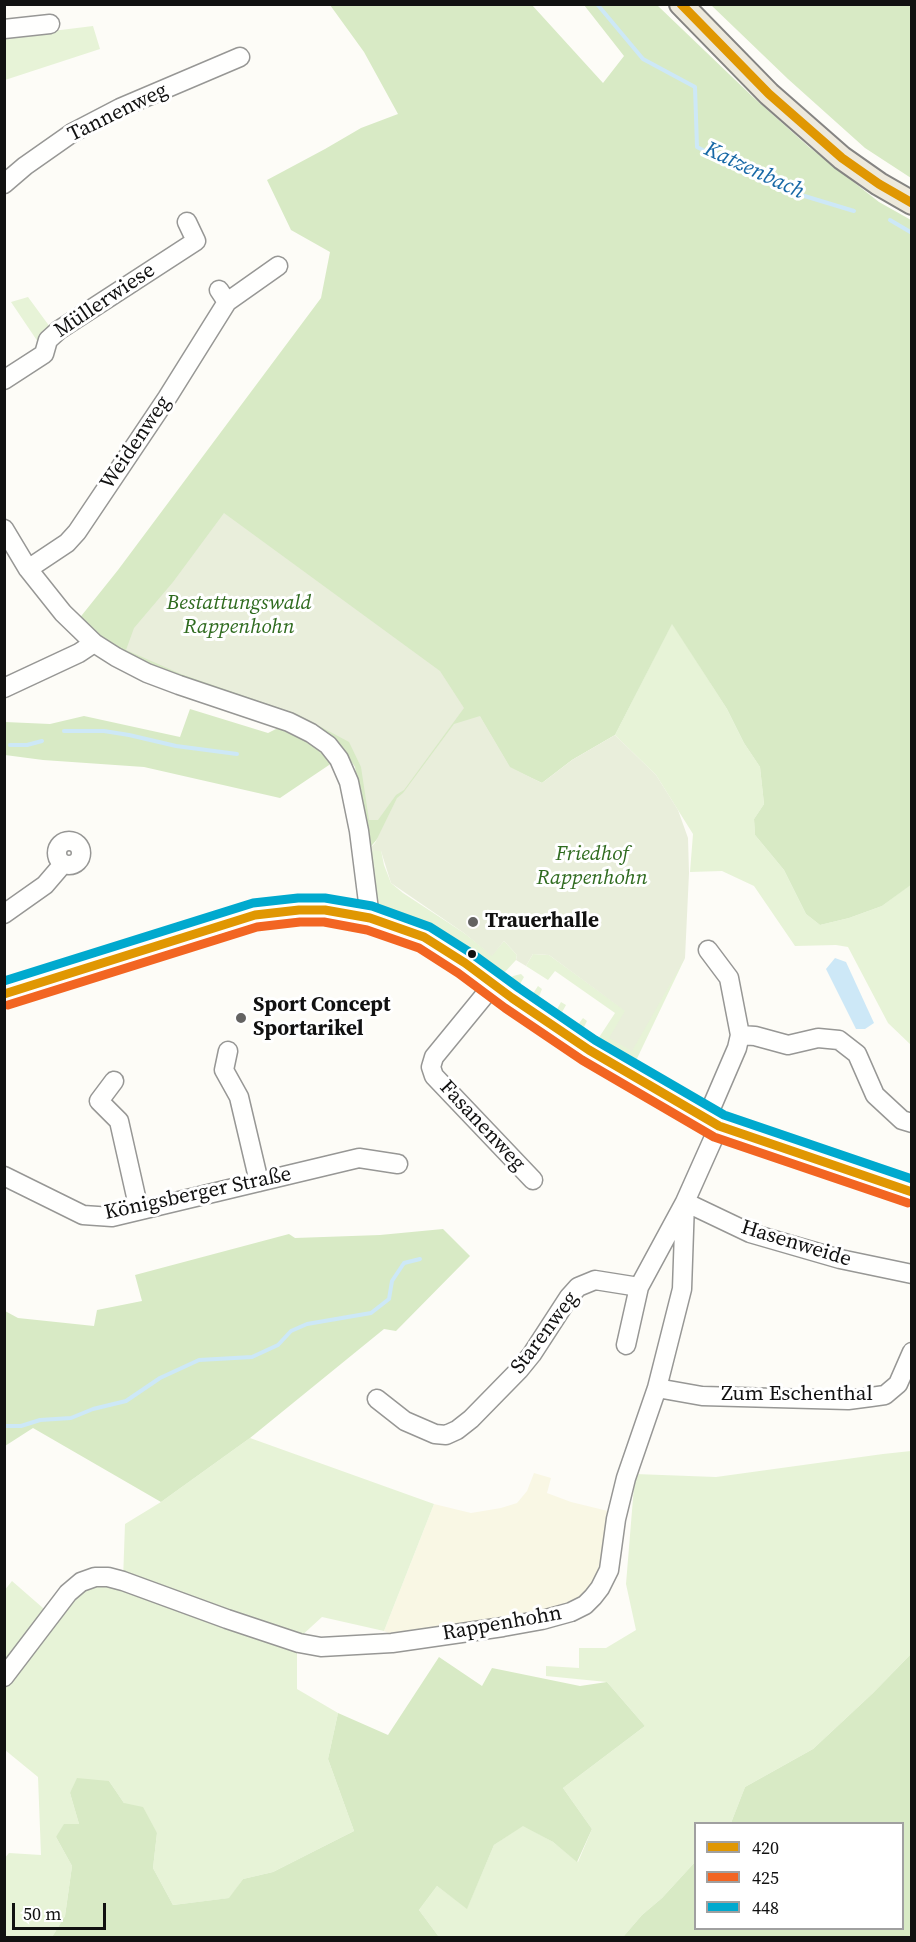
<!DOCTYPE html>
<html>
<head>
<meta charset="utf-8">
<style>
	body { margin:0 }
	#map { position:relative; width:916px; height:1942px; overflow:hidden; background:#fdfcf7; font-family:"Source Serif 4",serif }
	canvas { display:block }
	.frame { position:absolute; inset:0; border:6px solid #111; pointer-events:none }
	.legend { position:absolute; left:694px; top:1822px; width:210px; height:108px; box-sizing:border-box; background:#fff; border:2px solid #a0a0a0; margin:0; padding:8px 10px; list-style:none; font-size:18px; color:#111 }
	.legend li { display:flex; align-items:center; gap:12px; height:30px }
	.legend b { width:30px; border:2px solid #a0a0a0 }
	.scale { position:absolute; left:12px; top:1903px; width:94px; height:27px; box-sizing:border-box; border:3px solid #111; border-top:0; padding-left:8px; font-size:18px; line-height:21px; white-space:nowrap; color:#111; -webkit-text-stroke:4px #fff; paint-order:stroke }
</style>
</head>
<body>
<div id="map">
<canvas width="916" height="1942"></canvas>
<div class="frame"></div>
<ul class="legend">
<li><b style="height:8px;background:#e09702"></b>420</li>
<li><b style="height:8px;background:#f26522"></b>425</li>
<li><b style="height:8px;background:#00a9ce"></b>448</li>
</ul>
<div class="scale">50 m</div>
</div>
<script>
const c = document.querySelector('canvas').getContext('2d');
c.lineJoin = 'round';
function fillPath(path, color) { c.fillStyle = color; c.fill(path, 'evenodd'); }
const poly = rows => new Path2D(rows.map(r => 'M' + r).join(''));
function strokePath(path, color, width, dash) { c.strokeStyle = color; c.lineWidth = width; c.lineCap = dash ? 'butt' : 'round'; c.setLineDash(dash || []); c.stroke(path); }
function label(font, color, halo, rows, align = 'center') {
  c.font = font + ' "Source Serif 4",serif'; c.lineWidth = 6; c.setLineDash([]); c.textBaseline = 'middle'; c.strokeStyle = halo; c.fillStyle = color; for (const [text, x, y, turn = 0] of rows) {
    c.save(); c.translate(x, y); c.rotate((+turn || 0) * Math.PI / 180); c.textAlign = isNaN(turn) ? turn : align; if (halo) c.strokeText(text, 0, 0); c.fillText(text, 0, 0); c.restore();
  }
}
const farmland = poly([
	[534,1473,551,1478,547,1493,571,1502,612,1512,602,1570,595,1585,571,1606,402,1638,384,1631,434,1504,471,1513,501,1508,517,1503,527,1491]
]);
const green = poly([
	[93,26,100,49,5,80,4,37],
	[28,297,50,327,38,342,11,302],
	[672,623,727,709,744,743,760,767,764,804,754,819,755,835,784,870,806,914,820,925,849,918,882,906,911,884,911,1045,888,1023,848,947,836,945,795,946,754,886,722,871,690,872,693,834,656,775,615,735],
	[368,850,381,850,384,865,391,883,403,893,464,933,492,955,504,941,517,955,516,960,504,973,494,972,425,926,389,913,380,907,375,897],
	[533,954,549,955,626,1011,685,958,632,1069,512,990,508,982,513,976,521,974,524,977,519,986,532,995,538,986,542,989,538,999,556,1011,561,1002,566,1005,561,1014,577,1026,583,1018,587,1021,583,1029,598,1039,615,1013,555,971,548,980,526,966],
	[250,1438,434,1504,384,1631,322,1617,299,1638,297,1649,297,1689,338,1713,328,1759,354,1831,273,1872,243,1879,230,1898,173,1905,153,1868,157,1833,124,1803,109,1781,70,1793,79,1824,56,1837,72,1866,65,1916,52,1937,5,1937,4,1859,9,1853,41,1855,38,1777,5,1750,4,1591,12,1581,51,1615,81,1582,123,1580,125,1524,161,1502],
	[911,1451,911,1654,873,1693,813,1749,745,1787,731,1823,696,1824,695,1862,662,1898,642,1915,623,1937,439,1937,419,1910,437,1886,467,1908,494,1845,523,1825,553,1842,578,1862,592,1829,563,1788,645,1726,607,1682,546,1676,546,1666,579,1668,579,1648,606,1648,636,1630,626,1584,635,1474,716,1477,883,1454]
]);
const forest = poly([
	[330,5,532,5,603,83,624,56,584,5,657,5,753,97,809,147,879,202,911,220,912,884,882,906,849,918,820,925,806,914,784,870,755,835,754,819,764,804,760,767,744,743,727,709,672,624,615,735,572,760,542,783,510,768,480,717,368,850,355,767,339,744,319,730,173,675,115,649,78,620,118,570,321,298,330,252,291,230,267,180,325,149,361,128,398,114,364,52],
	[711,5,911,5,911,178,865,148,788,79],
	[190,709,268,733,278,728,313,745,332,763,280,798,144,767,43,760,5,755,5,722,50,724,84,716,180,737],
	[443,1229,470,1256,396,1331,384,1329,250,1438,161,1502,33,1428,5,1446,5,1311,18,1318,94,1326,97,1310,142,1301,135,1275,289,1234,295,1238,380,1235],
	[911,1654,911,1937,623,1937,642,1915,662,1898,695,1862,696,1928,902,1928,902,1824,731,1823,745,1787,813,1749,873,1693],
	[439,1657,482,1686,492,1668,580,1686,607,1682,645,1726,563,1788,592,1829,577,1862,553,1842,523,1826,494,1845,467,1909,437,1886,419,1910,439,1937,52,1937,65,1916,72,1866,56,1837,64,1824,79,1824,70,1793,77,1778,109,1781,124,1803,143,1807,157,1833,153,1868,173,1905,229,1898,243,1879,273,1872,354,1831,328,1759,338,1713,388,1735]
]);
const cemetery = poly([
	[224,513,440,671,464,708,404,790,396,795,378,820,369,820,361,767,349,742,297,714,181,674,126,650,134,628,173,582],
	[480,716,510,767,542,783,572,760,615,735,656,775,678,810,688,838,689,873,685,958,632,1051,609,1038,625,1011,549,955,533,954,526,966,516,960,517,955,504,941,492,956,464,933,391,883,381,851,368,850,375,843,397,798,403,793,454,724]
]);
const water = poly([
	[835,958,846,962,874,1023,865,1029,856,1029,826,969]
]);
const stream = poly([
	[597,4,643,59,695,87,697,147,778,188,854,211],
	[890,220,912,233],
	[64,731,104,731,129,735,176,746,237,754],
	[10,745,27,745,42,741],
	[4,1426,21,1426,40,1420,71,1418,93,1409,126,1401,160,1378,199,1360,252,1357,278,1345,291,1331,307,1324,371,1313,389,1299,392,1281,404,1263,420,1259]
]);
const minor = poly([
	[4,29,50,24],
	[4,184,25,166,72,133,120,108,240,57],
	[219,290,227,302,278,266],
	[4,380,44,354,48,340,59,330,196,241,187,222],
	[4,529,28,569,63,613,94,643,116,657,147,673,179,685,289,722,311,733,328,745,339,759,349,782,359,831,370,918],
	[28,569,67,543,77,532,167,398,227,302],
	[4,688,79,653,94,643],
	'57 853a12 12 0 1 1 24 0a12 12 0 1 1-24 0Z',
	[4,914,45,885,63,864],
	[493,985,434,1057,431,1067,434,1076,533,1180],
	[4,994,230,922,255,915,299,910,325,910,370,918,424,937,465,963,512,998,589,1050,719,1126,912,1192],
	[740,1035,755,1036,788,1045,818,1038,839,1040,857,1054,875,1095,902,1120,912,1123],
	[228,1051,224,1070,239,1097,259,1182],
	[114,1081,99,1101,119,1121,139,1210],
	[707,1120,712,1106,737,1048,740,1035,729,978,708,950],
	[4,1176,83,1215,112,1217,359,1158,398,1164],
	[626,1345,639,1287,685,1202,750,1233,840,1259,912,1274],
	[657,1388,702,1396,848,1400,871,1397,885,1395,898,1384,912,1352],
	[377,1399,405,1421,435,1434,446,1435,457,1430,471,1419,519,1370,532,1354,569,1297,578,1287,595,1280,639,1287],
	[4,1677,68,1593,81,1582,95,1577,108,1577,123,1581,227,1619,299,1643,321,1647,392,1643,503,1627,542,1620,571,1612,585,1605,593,1597,600,1588,609,1570,616,1519,626,1478,657,1388,682,1289,685,1202,719,1126]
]);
const major = poly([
	[681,4,769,94,842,158,879,184,912,203]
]);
const bus1 = poly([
	[681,4,769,94,842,158,879,184,912,203],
	[4,994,255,915,299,910,325,910,370,918,424,937,465,963,512,998,589,1050,719,1126,912,1192]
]);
const bus2 = poly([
	[8,1005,257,927,300,922,324,922,367,930,419,948,458,973,505,1008,582,1060,714,1137,908,1203]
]);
const bus3 = poly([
	[4,981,253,903,298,898,325,898,372,906,430,927,471,953,519,988,595,1040,724,1115,912,1179]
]);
const markers = [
	[473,922,6,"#646362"],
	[472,954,5,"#111"],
	[241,1018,6,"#646362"]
];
const streetNames = [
	["Tannenweg",118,113,-26],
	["Müllerwiese",105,301,-34],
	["Weidenweg",136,443,-56],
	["Fasanenweg",482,1126,47],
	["Königsberger Straße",198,1194,-12],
	["Hasenweide",796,1244,17],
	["Starenweg",545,1333,-53],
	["Zum Eschenthal",797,1395],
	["Rappenhohn",502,1624,-10]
];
const parkNames = [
	["Bestattungswald",239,604],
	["Rappenhohn",239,628],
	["Friedhof",592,855],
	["Rappenhohn",592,879]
];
const poiNames = [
	["Trauerhalle",485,922],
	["Sport Concept",253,1006],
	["Sportarikel",253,1030]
];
const waterNames = [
	["Katzenbach",754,171,25]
];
fillPath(farmland, '#f9f7e4');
fillPath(green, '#e7f3d7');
fillPath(forest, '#d8eac5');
fillPath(cemetery, '#e9eedb');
fillPath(water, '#cde8f7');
strokePath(stream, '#cde8f7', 4);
strokePath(minor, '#979795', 21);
strokePath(major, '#858482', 26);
strokePath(minor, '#fffffe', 18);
strokePath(major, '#ede9dc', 22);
strokePath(bus1, '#e09702', 9);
strokePath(bus2, '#f26522', 9);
strokePath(bus3, '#00a9ce', 9);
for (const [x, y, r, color] of markers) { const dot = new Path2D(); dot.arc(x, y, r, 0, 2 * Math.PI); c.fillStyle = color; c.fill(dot); strokePath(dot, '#fff', 2); }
label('21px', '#111', '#fff', streetNames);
label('italic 21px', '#2f6b1f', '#fff', parkNames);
label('bold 21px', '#111', '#fff', poiNames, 'left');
label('italic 22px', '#1768a6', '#fff', waterNames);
</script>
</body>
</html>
